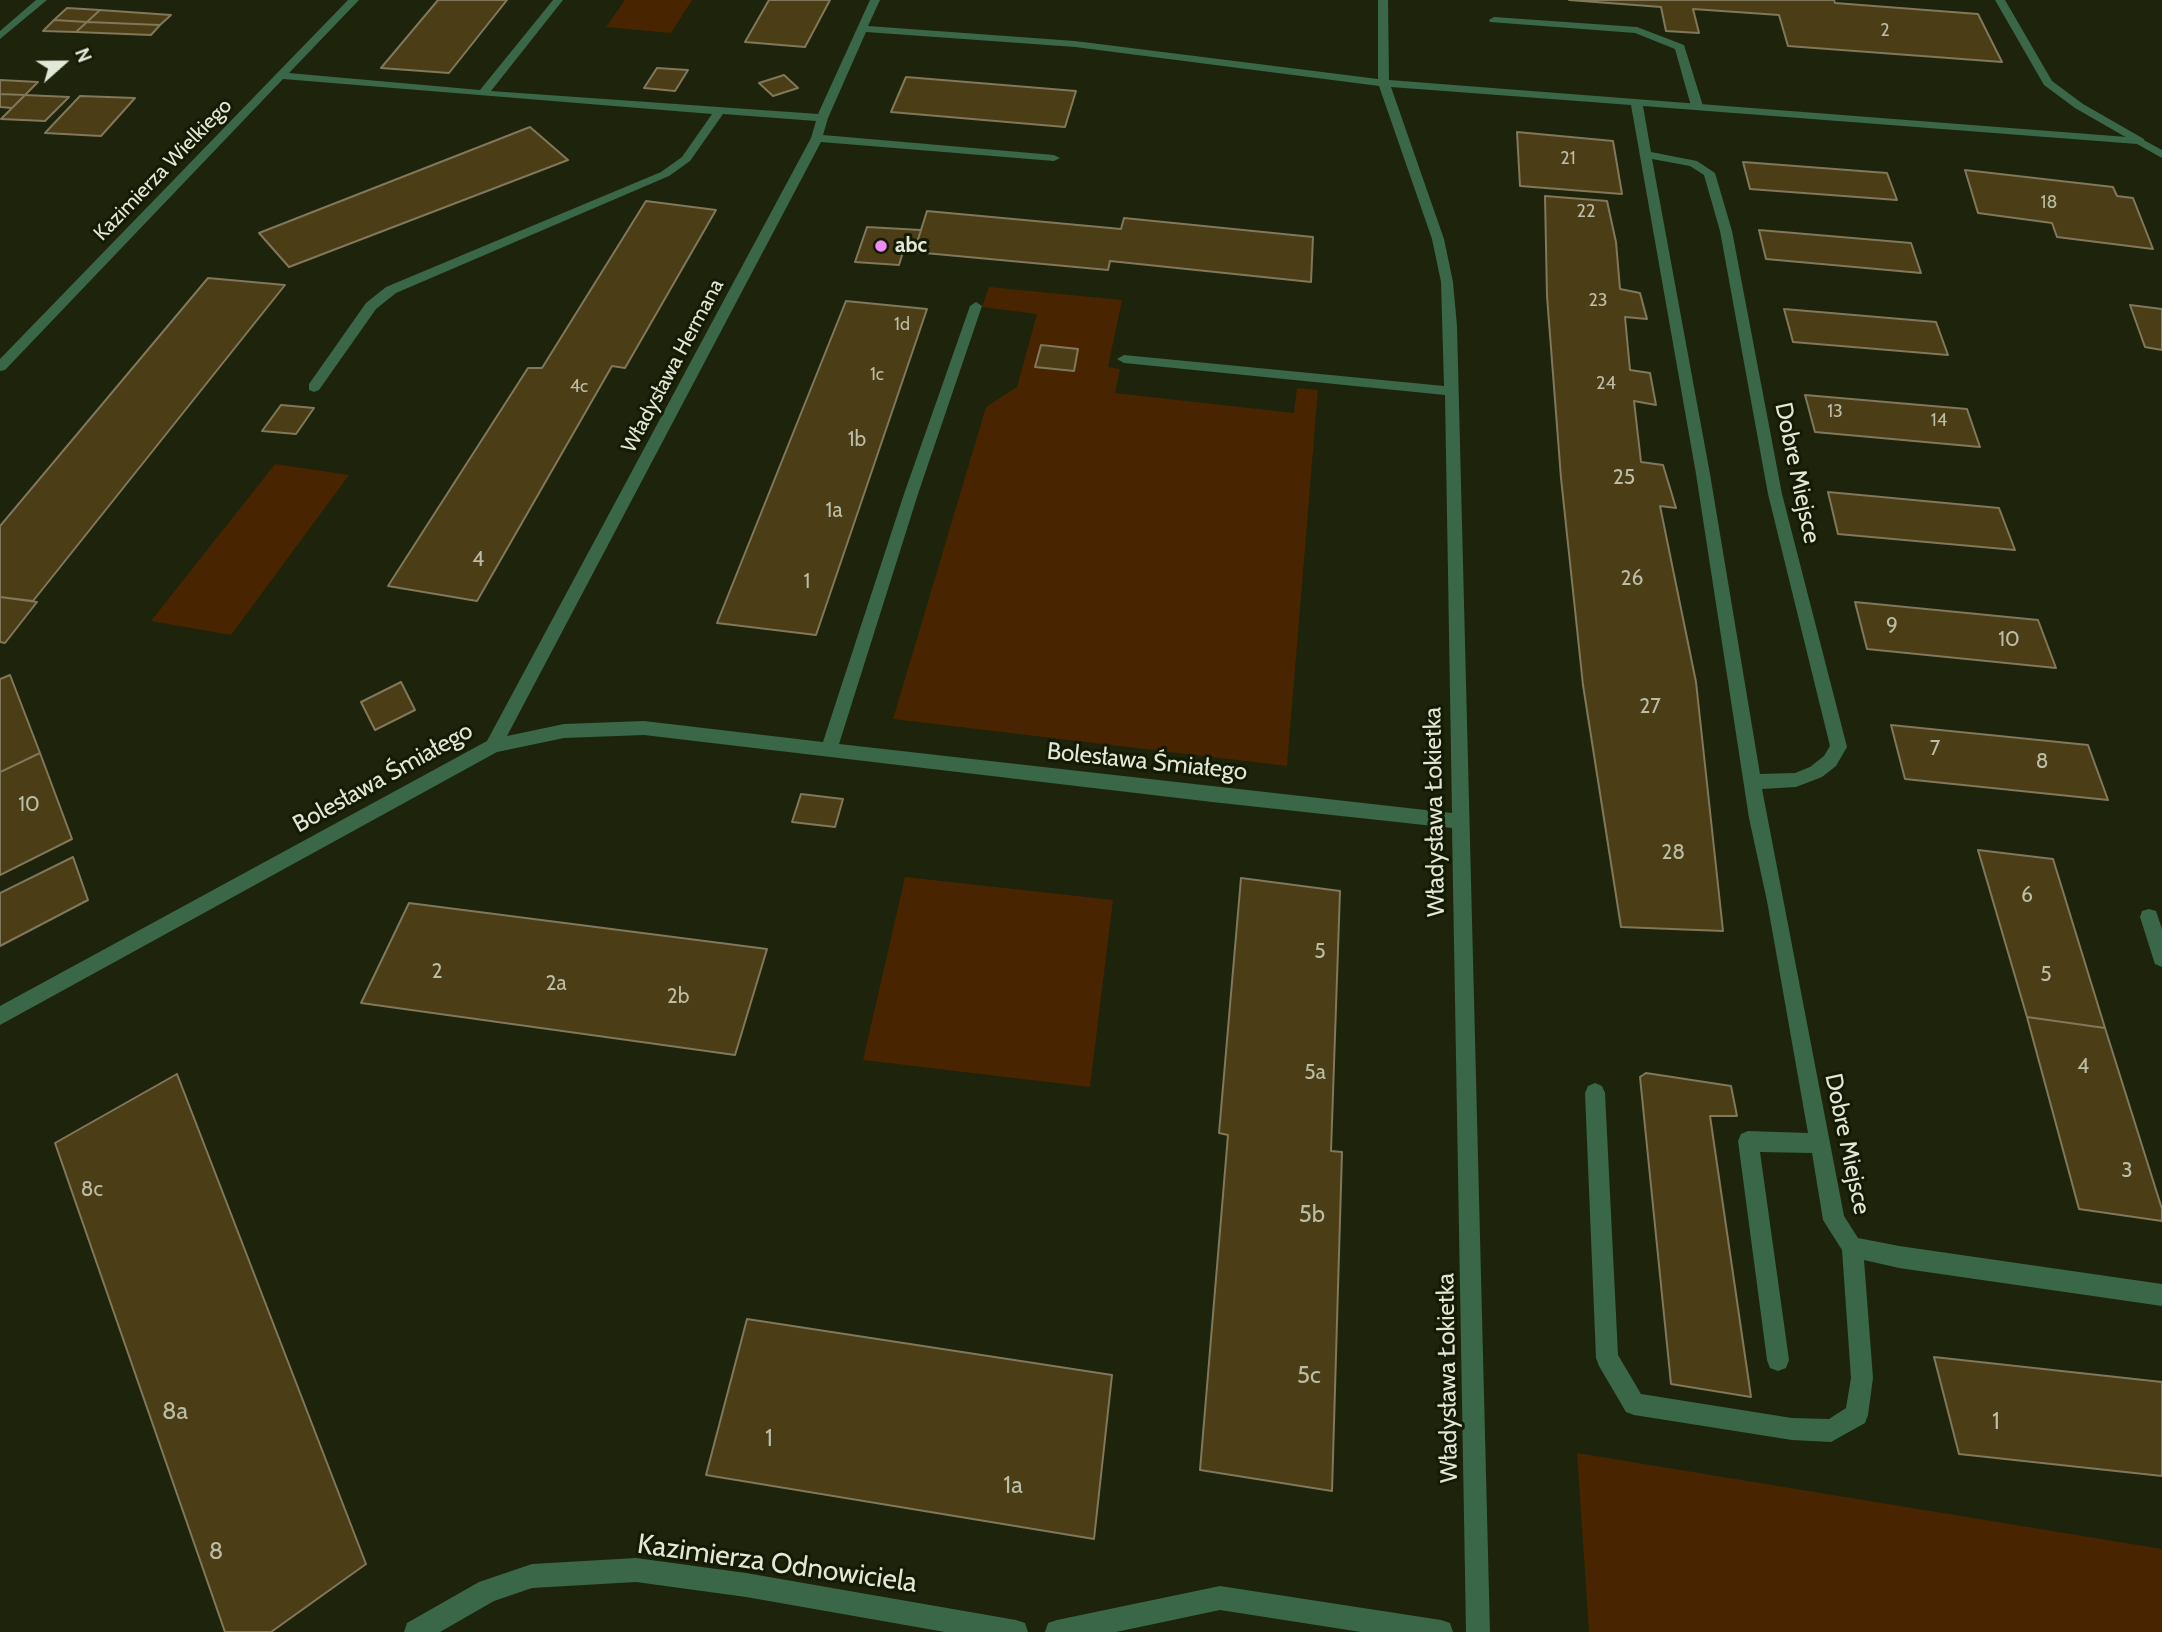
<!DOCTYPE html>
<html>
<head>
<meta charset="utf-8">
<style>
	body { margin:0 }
	#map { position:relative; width:2162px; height:1632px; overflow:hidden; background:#1d240b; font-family:Cabin,sans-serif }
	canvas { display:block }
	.north { position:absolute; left:28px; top:28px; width:70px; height:70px; -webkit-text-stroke:5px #141a03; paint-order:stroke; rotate:69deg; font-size:19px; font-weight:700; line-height:28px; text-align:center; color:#e2e8d8 }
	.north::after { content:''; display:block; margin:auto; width:24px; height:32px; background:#e2e8d8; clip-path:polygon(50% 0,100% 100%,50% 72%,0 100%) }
</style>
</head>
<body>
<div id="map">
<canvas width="2162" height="1632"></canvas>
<div class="north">N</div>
</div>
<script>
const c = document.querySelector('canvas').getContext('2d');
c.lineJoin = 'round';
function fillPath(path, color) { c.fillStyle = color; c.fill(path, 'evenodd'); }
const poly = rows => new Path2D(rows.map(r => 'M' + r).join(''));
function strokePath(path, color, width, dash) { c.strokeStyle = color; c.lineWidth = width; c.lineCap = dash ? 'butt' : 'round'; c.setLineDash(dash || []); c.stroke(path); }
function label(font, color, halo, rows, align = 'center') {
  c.font = font + ' Cabin,sans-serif'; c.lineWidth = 6; c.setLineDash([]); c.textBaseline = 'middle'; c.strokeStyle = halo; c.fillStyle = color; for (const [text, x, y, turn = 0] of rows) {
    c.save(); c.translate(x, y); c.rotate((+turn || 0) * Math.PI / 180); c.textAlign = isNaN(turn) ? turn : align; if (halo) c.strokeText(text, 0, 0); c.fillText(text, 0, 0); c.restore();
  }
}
const green = poly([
	[625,0,692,0,671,33,606,27],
	[989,287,1122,300,1108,367,1120,369,1115,393,1294,413,1297,388,1318,390,1287,766,893,719,986,407,1017,387,1037,314,982,307],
	[275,464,349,475,231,635,151,621],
	[905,877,1113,900,1090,1087,863,1060],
	[1577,1453,2162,1549,2162,1632,1589,1632]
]);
const building = poly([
	[438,0,507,0,449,73,381,68,438,0],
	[769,0,830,0,805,47,745,42,769,0],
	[1569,0,1834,0,1835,3,1978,14,2002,62,1788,46,1779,15,1693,9,1699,33,1666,31,1661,7,1569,0],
	[67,8,100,10,87,22,54,20,67,8],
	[100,10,171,15,160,25,87,22,100,10],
	[54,20,87,22,76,32,43,31,54,20],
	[87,22,160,25,151,35,76,32,87,22],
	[657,68,688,70,675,91,644,88,657,68],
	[784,75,798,88,773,96,759,83,784,75],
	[906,77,1076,91,1065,127,891,112,906,77],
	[0,80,38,82,25,95,0,94,0,80],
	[0,94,25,95,12,108,0,107,0,94],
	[25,95,69,97,45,121,1,119,25,95],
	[80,96,135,98,101,136,45,133,80,96],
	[530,127,568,160,289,267,259,233,530,127],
	[1517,132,1613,141,1622,194,1520,186,1517,132],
	[1743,162,1887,173,1897,200,1750,189,1743,162],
	[1965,170,2113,187,2117,196,2133,198,2153,249,2057,237,2052,223,1978,213,1965,170],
	[1545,196,1607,201,1616,242,1620,289,1640,293,1647,319,1625,317,1630,370,1650,373,1656,405,1634,401,1641,462,1663,465,1676,508,1660,506,1696,682,1723,931,1621,927,1583,685,1561,478,1547,296,1545,196],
	[646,201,716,210,625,368,612,366,477,601,388,586,528,368,542,368,646,201],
	[927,211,1121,229,1124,218,1313,237,1311,282,1110,261,1108,270,914,252,927,211],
	[867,227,921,230,914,252,903,252,899,265,855,262,867,227],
	[1759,230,1911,243,1921,273,1766,259,1759,230],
	[208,278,285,285,33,601,0,597,0,526,208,278],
	[846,301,927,309,816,635,717,623,846,301],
	[2130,305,2162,309,2162,350,2145,347,2130,305],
	[1784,309,1936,322,1948,355,1793,342,1784,309],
	[1041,345,1078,349,1074,371,1035,367,1041,345],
	[1805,395,1967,409,1980,447,1815,432,1805,395],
	[281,405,314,408,296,434,262,431,281,405],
	[1828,492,1999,508,2015,550,1838,534,1828,492],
	[0,597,37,602,5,643,0,642,0,597],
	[1855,602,2038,620,2056,668,1867,649,1855,602],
	[10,675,40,753,0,772,0,679,10,675],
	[401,682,415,710,375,730,361,702,401,682],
	[1891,725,2088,745,2108,800,1905,779,1891,725],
	[40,753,72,839,0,875,0,772,40,753],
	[801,794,843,799,835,827,792,822,801,794],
	[1978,850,2053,859,2105,1028,2027,1017,1978,850],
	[73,857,88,900,0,946,0,893,73,857],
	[1241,878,1340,891,1331,1151,1342,1152,1332,1491,1200,1470,1228,1135,1219,1133,1241,878],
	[409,903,767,949,735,1055,361,1003,409,903],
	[2027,1017,2105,1028,2162,1209,2162,1221,2079,1209,2027,1017],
	[1646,1073,1731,1086,1737,1116,1710,1116,1751,1397,1671,1384,1640,1077,1646,1073],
	[177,1074,366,1564,271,1632,225,1632,55,1143,177,1074],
	[747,1319,1112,1375,1094,1539,706,1475,747,1319],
	[1934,1357,2162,1382,2162,1476,1959,1454,1934,1357]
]);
const service = poly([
	[1995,0,2005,0,2052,81,2083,104,2144,139,2144,143,2136,143,2075,108,2044,85,1995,0],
	[1494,17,1637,27,1684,45,1703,106,1697,109,1691,106,1675,49,1635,33,1490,22,1489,20,1494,17]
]);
const minor = poly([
	[36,0,47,0,0,39,0,31,36,0],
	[348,0,359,0,289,73,480,90,553,0,563,0,491,91,818,114,870,0,880,0,868,26,1075,41,1378,79,1378,0,1388,0,1389,80,2140,138,2162,150,2162,158,2137,144,1643,106,1651,152,1697,161,1715,173,1732,231,1782,494,1847,747,1836,766,1822,777,1796,787,1762,789,1844,1216,1858,1238,1899,1246,2162,1284,2162,1306,1899,1268,1864,1260,1873,1378,1868,1415,1865,1423,1831,1442,1792,1440,1634,1415,1626,1412,1599,1366,1596,1358,1585,1093,1588,1086,1595,1083,1602,1086,1605,1093,1618,1355,1641,1394,1792,1418,1829,1419,1846,1408,1851,1378,1842,1250,1823,1220,1812,1153,1760,1152,1789,1360,1786,1368,1778,1371,1770,1368,1767,1360,1738,1141,1741,1134,1748,1131,1808,1133,1767,901,1749,818,1696,474,1631,105,1391,87,1444,239,1453,282,1457,326,1490,1632,1466,1632,1452,828,1212,802,644,735,564,738,497,752,0,1025,0,1006,487,741,811,138,816,121,723,114,690,161,669,176,396,293,376,309,319,390,314,392,309,390,309,384,366,303,386,287,661,172,682,157,712,114,283,79,5,370,0,371,0,359,348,0],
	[866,32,1075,47,1379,86,1432,239,1441,282,1444,386,1124,355,1117,359,1124,363,1445,395,1452,813,839,744,918,494,982,306,976,302,970,306,904,494,823,742,644,721,564,724,507,736,821,142,1054,161,1060,158,1054,155,823,135,828,118,866,32],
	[1652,159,1690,166,1704,175,1720,231,1768,494,1830,746,1824,756,1810,767,1795,773,1760,774,1710,474,1652,159],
	[2149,909,2156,911,2162,929,2162,967,2155,964,2153,958,2140,917,2142,911,2149,909],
	[636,1558,746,1573,1016,1620,1025,1623,1028,1632,945,1632,746,1597,636,1582,532,1588,494,1601,440,1632,404,1632,407,1623,479,1582,532,1564,636,1558],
	[1220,1586,1441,1620,1450,1623,1453,1632,1361,1632,1220,1610,1116,1632,1045,1632,1048,1623,1057,1620,1220,1586]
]);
const markers = [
	[881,246,7,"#ed8cf9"]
];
const farNumbernames = [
	["2",1885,31],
	["21",1568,159],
	["18",2049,203],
	["22",1586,212],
	["23",1598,301],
	["1d",902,325],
	["1c",877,375],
	["24",1606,384],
	["4c",579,387],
	["13",1835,412],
	["14",1939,421]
];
const farStreetnames = [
	["Kazimierza Wielkiego",163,170,-46],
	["Władysława Hermana",673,366,-62]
];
const farPoinames = [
	["abc",895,246]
];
const numberNames = [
	["1b",857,440],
	["25",1624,478],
	["1a",834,511],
	["4",478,560],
	["26",1632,579],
	["1",807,582],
	["9",1892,626],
	["10",2009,640],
	["27",1650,707],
	["7",1935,749],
	["8",2042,762],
	["10",29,805],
	["28",1673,853],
	["6",2027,896],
	["5",1320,952],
	["2",437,972],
	["5",2046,975],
	["2a",556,984],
	["2b",678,997],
	["4",2083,1067],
	["5a",1315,1073],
	["3",2127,1171],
	["8c",92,1190]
];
const streetNames = [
	["Dobre Miejsce",1797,473,78],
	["Bolesława Śmiałego",1147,762,6],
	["Bolesława Śmiałego",383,778,-29],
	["Władysława Łokietka",1435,812,-91],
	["Dobre Miejsce",1847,1144,78],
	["Władysława Łokietka",1448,1378,-91]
];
const nearNumbernames = [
	["5b",1312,1215],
	["5c",1309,1376],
	["8a",175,1412],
	["1",1996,1422],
	["1",769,1439],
	["1a",1013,1486],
	["8",216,1552]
];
const nearStreetnames = [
	["Kazimierza Odnowiciela",777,1564,8]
];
fillPath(green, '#482401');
fillPath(building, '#4b3d15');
strokePath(building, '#81775b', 2);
fillPath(service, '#396748');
fillPath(minor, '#396748');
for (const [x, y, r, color] of markers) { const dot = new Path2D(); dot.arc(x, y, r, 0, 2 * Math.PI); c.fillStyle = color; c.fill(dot); strokePath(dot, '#141a03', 2.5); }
label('18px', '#bcbda7', null, farNumbernames);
label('21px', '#e2e8d8', '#141a03', farStreetnames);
label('bold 21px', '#e2e8d8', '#141a03', farPoinames, 'left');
label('21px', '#bcbda7', null, numberNames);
label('24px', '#e2e8d8', '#141a03', streetNames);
label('24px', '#bcbda7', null, nearNumbernames);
label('28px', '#e2e8d8', '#141a03', nearStreetnames);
</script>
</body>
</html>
